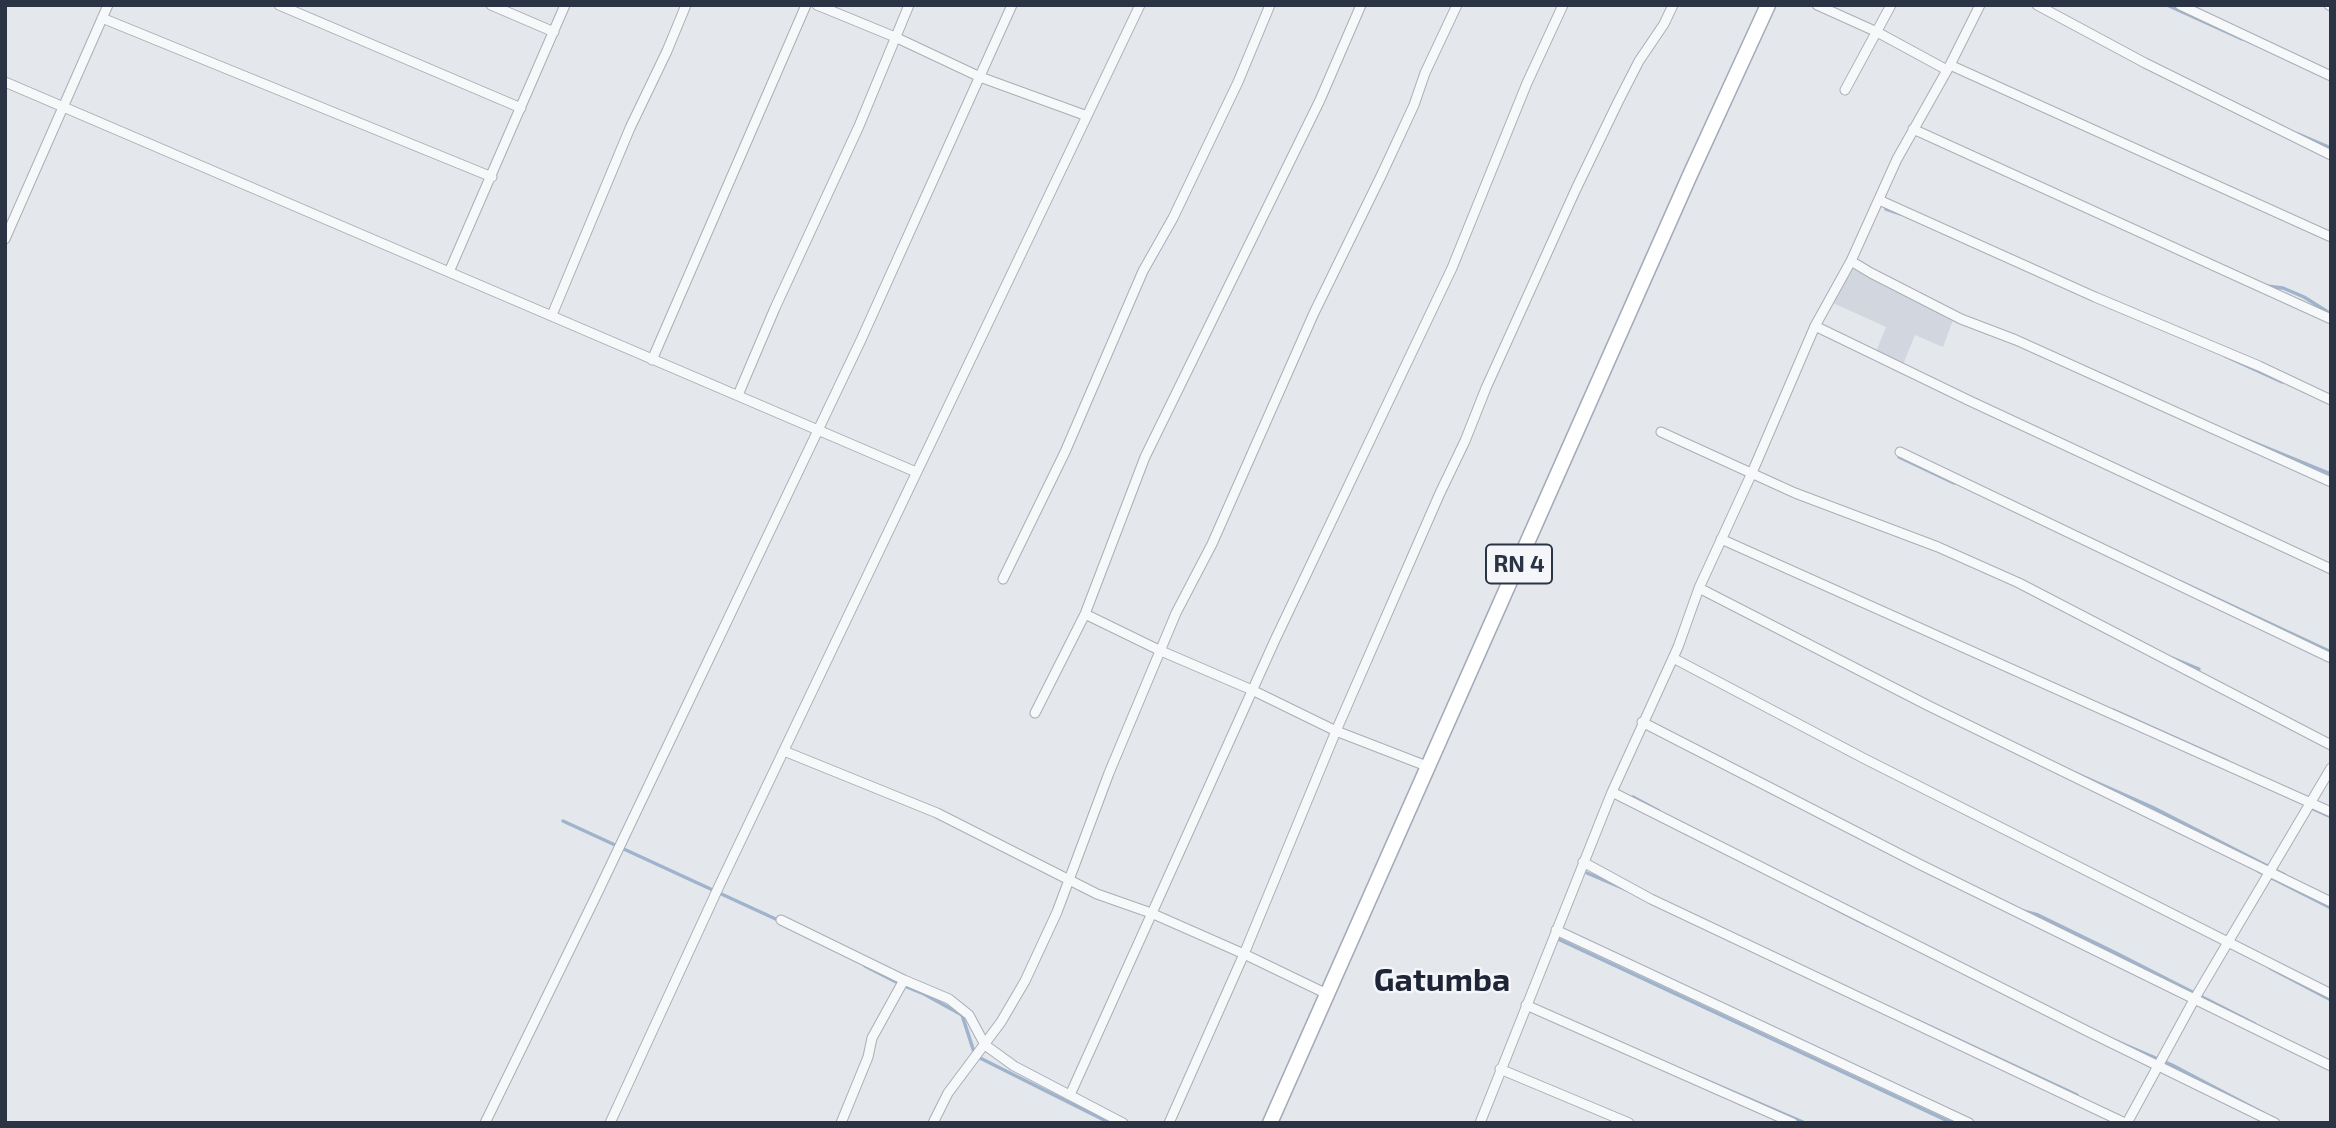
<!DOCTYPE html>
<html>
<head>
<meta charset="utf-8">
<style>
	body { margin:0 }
	#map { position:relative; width:2336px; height:1128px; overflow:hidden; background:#e4e7ec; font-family:"Exo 2",sans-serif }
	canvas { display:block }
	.frame { position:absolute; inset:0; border:7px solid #2b3445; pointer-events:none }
</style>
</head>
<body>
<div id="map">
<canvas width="2336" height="1128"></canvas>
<div class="frame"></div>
</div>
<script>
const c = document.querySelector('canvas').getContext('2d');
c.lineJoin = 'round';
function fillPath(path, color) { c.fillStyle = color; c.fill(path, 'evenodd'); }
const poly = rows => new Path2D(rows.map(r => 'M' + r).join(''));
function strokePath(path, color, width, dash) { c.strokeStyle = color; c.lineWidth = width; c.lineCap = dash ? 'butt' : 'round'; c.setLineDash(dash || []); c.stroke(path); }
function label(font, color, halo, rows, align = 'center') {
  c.font = font + ' "Exo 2",sans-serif'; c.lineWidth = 5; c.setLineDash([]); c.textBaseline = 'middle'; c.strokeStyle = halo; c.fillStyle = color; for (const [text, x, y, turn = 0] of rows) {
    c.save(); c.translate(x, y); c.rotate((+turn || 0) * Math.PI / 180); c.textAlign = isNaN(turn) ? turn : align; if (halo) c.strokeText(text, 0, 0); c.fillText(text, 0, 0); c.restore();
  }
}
const built = poly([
	[1851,268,1953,320,1943,347,1915,335,1902,367,1875,354,1886,327,1833,303]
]);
const stream = poly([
	[2167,5,2242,39],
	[2298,134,2331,148],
	[1886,209,1901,214],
	[2266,286,2283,288,2304,297,2331,314],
	[2225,356,2282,382],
	[2238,436,2331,474],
	[1899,457,1954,483],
	[2181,582,2329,651],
	[2172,658,2199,669],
	[2113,710,2227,761],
	[2075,773,2152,807,2285,875],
	[1633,797,1659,811],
	[2309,807,2331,817],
	[563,821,780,921],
	[2258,871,2331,908],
	[1587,873,1627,890],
	[1828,905,1867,925],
	[2023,911,2038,915,2116,953,2255,1024],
	[1558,939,1952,1123],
	[865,966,902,985,924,994,962,1015,974,1052,980,1058,1110,1123],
	[2270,968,2331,1000],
	[1916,1020,2077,1095],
	[2116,1041,2172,1065,2263,1113],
	[1696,1076,1805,1123]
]);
const minor = poly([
	[279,5,521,108],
	[491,5,554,32],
	[817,5,895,37,980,77,1087,116],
	[1817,5,1877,32,1947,70],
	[2037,5,2145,63,2331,155],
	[2180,5,2331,76],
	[2329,5,2331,6],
	[102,18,492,177],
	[1950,65,2331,237],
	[5,82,916,472],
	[1845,90,1891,5],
	[1913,129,2331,319],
	[1879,200,2095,297,2259,366,2331,400],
	[5,239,108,5],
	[1851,261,1871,273,1961,319,2016,340,2331,482],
	[449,272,565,5],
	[552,315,630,128,667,51,686,5],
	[1815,326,1970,401,2331,569],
	[652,360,806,5],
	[738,395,775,308,859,126,909,5],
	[1661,432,1795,493,1938,547,2019,583,2331,745],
	[1900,452,2331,658],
	[1721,539,2331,812],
	[1003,579,1065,452,1143,271,1173,218,1238,82,1270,5],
	[1699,588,1929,706,2331,902],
	[1085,614,1161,651,1252,690,1336,731,1429,767],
	[1673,658,1865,759,2331,994],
	[1035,713,1085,614,1145,457,1320,100,1361,5],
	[1642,722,1919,864,2331,1066],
	[784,751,937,813,1097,894,1151,913,1244,954,1327,994],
	[1612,792,2089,1032,2275,1123],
	[1583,862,1651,899,2125,1123],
	[781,920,904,980,949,999,969,1015,985,1045,1014,1066,1123,1123],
	[1556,930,1969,1123],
	[1526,1005,1793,1123],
	[1500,1069,1629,1123],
	[1070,1095,1275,640,1452,268,1527,83,1563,5],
	[485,1123,596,896,861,340,1012,5],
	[610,1123,720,884,1140,5],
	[841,1123,868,1057,872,1038,904,980],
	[933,1123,948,1093,1001,1022,1025,981,1057,912,1109,773,1176,613,1212,544,1314,313,1381,176,1414,105,1425,73,1457,5],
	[1169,1123,1244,954,1336,731,1440,493,1465,441,1486,388,1576,189,1618,102,1639,61,1664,24,1673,5],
	[1480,1123,1612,792,1678,647,1699,588,1751,475,1815,326,1851,261,1897,159,1950,65,1980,5],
	[2127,1123,2195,998,2331,768]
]);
const primary = poly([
	[1270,1123,1690,175,1768,5]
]);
const shields = [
	[1519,564,66]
];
const shieldNames = [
	["RN 4",1519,564]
];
const districtNames = [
	["Gatumba",1442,980]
];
fillPath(built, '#d2d6de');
strokePath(stream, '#9fb4cc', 3.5);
strokePath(minor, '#a9aeb7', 11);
strokePath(primary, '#a3abb8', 17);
strokePath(minor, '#f7f8fa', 9);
strokePath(primary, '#fff', 14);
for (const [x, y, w] of shields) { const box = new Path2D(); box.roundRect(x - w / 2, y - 19.5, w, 39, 5); c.fillStyle = '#f4f6f9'; c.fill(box); strokePath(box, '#2b3445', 2); }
label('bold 23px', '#2b3445', null, shieldNames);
label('bold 32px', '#1d2536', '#f4f6f9', districtNames);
</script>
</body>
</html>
